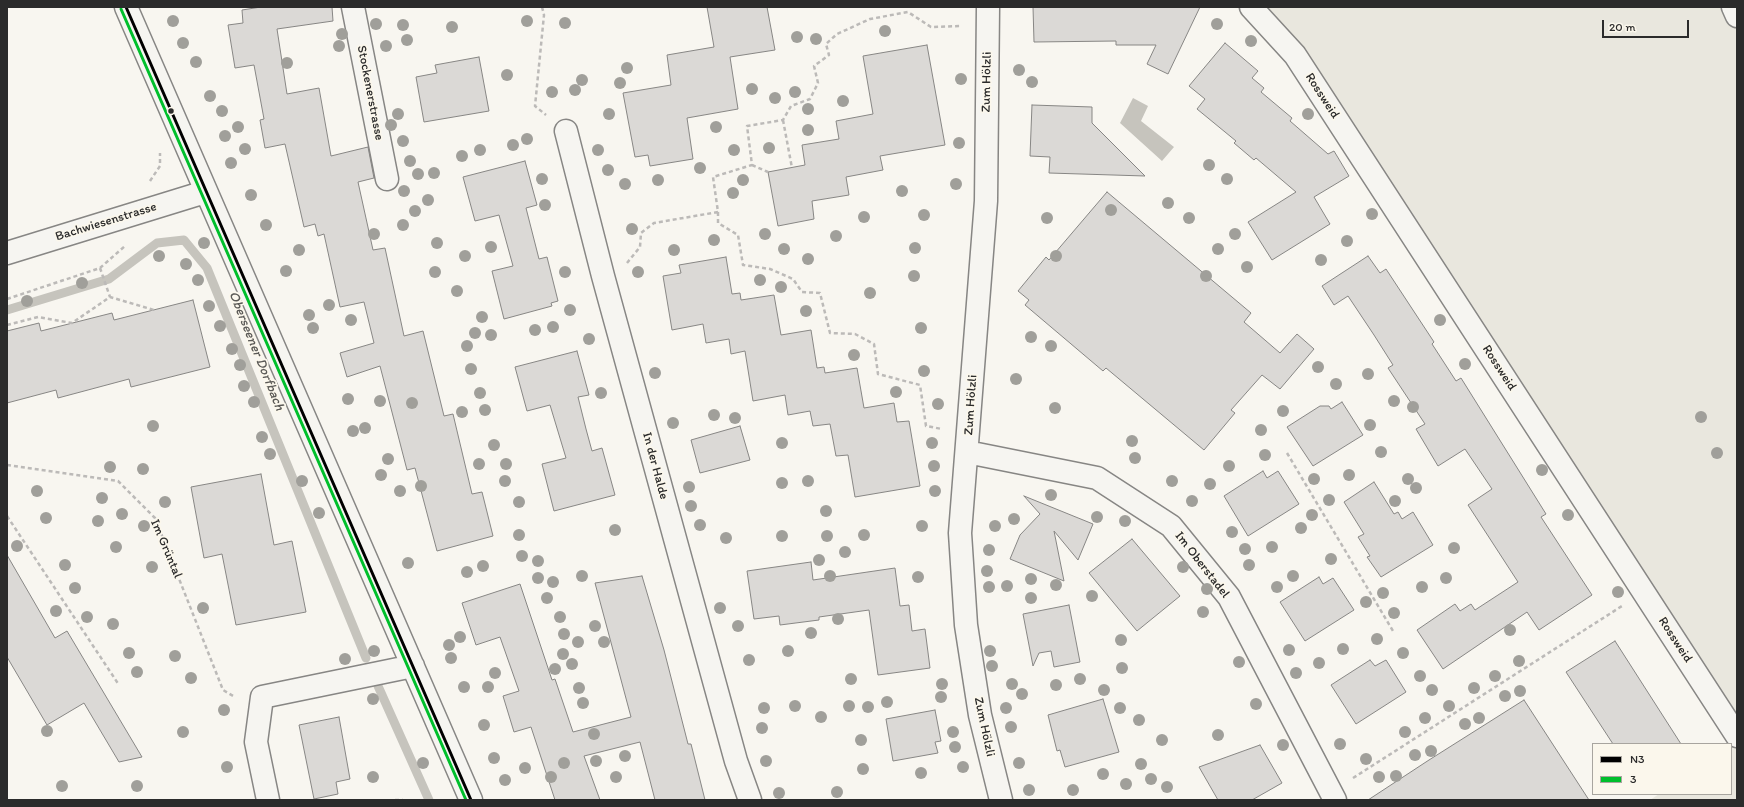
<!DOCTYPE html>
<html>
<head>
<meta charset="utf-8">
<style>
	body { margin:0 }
	#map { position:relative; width:1744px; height:807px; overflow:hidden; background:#f8f6f0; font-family:Itim,sans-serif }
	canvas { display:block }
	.frame { position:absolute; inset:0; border:8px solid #2b2b2b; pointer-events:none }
	.legend { position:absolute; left:1592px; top:743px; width:140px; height:52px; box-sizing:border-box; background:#fbf7ec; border:1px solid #a8a59f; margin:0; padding:5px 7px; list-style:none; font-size:12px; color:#2b2b2b }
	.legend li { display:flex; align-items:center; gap:8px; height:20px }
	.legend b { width:20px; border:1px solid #a8a59f }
	.scale { position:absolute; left:1602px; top:20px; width:87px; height:18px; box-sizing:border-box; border:2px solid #2b2b2b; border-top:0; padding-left:5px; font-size:12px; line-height:14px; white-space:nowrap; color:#2b2b2b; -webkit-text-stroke:3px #fbf7ec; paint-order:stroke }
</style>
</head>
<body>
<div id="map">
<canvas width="1744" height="807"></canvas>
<div class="frame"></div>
<ul class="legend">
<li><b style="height:5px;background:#000"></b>N3</li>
<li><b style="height:5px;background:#00bf2c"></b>3</li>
</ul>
<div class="scale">20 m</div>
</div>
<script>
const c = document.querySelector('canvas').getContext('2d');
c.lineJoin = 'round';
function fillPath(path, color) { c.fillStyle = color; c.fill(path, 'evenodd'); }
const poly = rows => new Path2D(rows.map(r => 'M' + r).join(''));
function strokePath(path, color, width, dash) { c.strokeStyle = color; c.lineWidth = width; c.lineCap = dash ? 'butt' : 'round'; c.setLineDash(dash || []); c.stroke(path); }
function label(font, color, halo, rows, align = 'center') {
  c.font = font + ' Itim,sans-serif'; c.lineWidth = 3.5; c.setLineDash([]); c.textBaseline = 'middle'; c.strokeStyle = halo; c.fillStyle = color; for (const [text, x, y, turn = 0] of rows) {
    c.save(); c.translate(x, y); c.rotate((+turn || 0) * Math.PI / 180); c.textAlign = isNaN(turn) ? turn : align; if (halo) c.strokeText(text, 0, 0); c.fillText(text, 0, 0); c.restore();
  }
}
const green = poly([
	[1251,7,1733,7,1737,16,1737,736],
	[1737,742,1737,800,1650,800,1659,794,1731,794,1731,746]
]);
const water = poly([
	[1133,98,1148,106,1141,121,1174,147,1162,161,1120,123]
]);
const stream = poly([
	[7,310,109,279,157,243,184,240,207,268,366,658],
	[378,686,429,800]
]);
const building = poly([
	[261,7,332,7,333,21,277,29,287,94,319,88,331,156,368,147,374,178,358,182,373,250,385,248,404,336,423,331,444,416,453,414,472,494,482,492,493,536,437,551,415,468,407,470,380,366,347,377,340,353,374,343,364,302,340,307,324,234,318,236,315,224,304,227,285,144,265,148,260,120,264,119,254,65,235,68,228,25,243,23,242,10,261,7],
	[707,7,767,7,775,50,730,57,738,109,687,118,693,159,650,166,648,155,635,157,623,93,671,85,667,55,714,47,707,7],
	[1033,7,1200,7,1168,74,1147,64,1156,45,1116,45,1116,41,1034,42,1033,7],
	[1225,43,1258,71,1252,78,1264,88,1261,92,1292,118,1290,121,1328,154,1334,151,1349,176,1314,197,1330,224,1272,260,1248,222,1296,192,1256,158,1254,160,1234,143,1236,141,1197,109,1205,99,1189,86,1225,43],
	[927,45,945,145,880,156,883,170,846,177,849,195,812,201,814,219,778,226,768,172,805,165,802,145,839,139,836,121,873,114,863,56,927,45],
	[479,57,489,111,424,122,416,77,437,73,435,65,479,57],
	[1032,105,1092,107,1092,123,1145,176,1049,173,1050,157,1030,156,1032,105],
	[525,161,537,205,526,208,539,259,547,257,558,301,551,303,552,306,504,319,492,271,513,266,499,215,475,221,463,177,525,161],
	[1107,192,1251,313,1244,322,1280,353,1297,334,1314,349,1280,389,1262,375,1231,410,1235,413,1204,450,1106,368,1103,371,1025,305,1029,300,1018,291,1046,257,1049,260,1107,192],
	[1368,256,1380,273,1386,269,1434,342,1432,344,1456,381,1461,378,1546,514,1541,517,1592,595,1539,630,1527,612,1443,669,1417,630,1455,604,1460,611,1471,604,1475,610,1518,582,1468,505,1492,489,1465,449,1438,466,1416,429,1425,424,1388,368,1393,365,1374,335,1348,296,1334,305,1322,286,1368,256],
	[726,257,732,294,740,293,741,300,774,295,781,335,811,330,817,368,824,367,825,373,857,368,864,408,894,403,897,422,909,421,920,486,855,497,848,455,836,456,830,424,813,426,810,411,788,415,785,395,753,401,745,351,731,354,729,339,706,343,703,324,672,330,663,276,681,273,679,265,726,257],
	[193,300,210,367,131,387,129,379,58,398,56,390,7,403,7,331,39,323,41,331,112,313,114,320,193,300],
	[577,351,589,395,578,397,586,429,592,451,602,448,615,495,554,511,542,464,566,458,550,405,527,411,515,367,577,351],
	[1342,402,1363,435,1313,466,1287,427,1320,406,1329,406,1331,409,1342,402],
	[740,426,750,460,700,473,691,440,740,426],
	[1263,471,1267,478,1278,471,1299,504,1248,536,1224,496,1263,471],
	[261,474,274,545,292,541,306,612,236,625,222,554,204,558,191,487,261,474],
	[1374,482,1394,514,1398,512,1402,519,1413,512,1433,545,1381,577,1367,557,1370,556,1358,537,1364,534,1344,502,1374,482],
	[1024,496,1093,524,1078,560,1054,531,1064,581,1010,559,1020,535,1040,514,1024,496],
	[1132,539,1180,596,1137,631,1089,573,1132,539],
	[7,555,55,638,67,631,142,757,119,762,84,703,47,725,7,657,7,555],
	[811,562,813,580,895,568,900,606,909,605,912,631,925,629,930,668,878,675,869,610,819,617,819,620,780,625,779,616,754,619,747,571,811,562],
	[642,576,664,650,688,744,691,744,705,800,655,800,640,742,584,756,600,800,555,800,531,727,514,732,503,696,519,691,500,637,476,645,462,603,520,584,552,680,555,679,573,732,631,717,595,583,642,576],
	[1319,577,1323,584,1333,578,1354,610,1305,641,1280,602,1319,577],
	[1069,605,1080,662,1054,667,1051,651,1039,653,1033,666,1023,614,1069,605],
	[1615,641,1681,744,1613,744,1566,672,1615,641],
	[1370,660,1375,666,1386,660,1406,692,1356,724,1331,685,1370,660],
	[1103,699,1119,752,1065,767,1060,750,1057,751,1048,715,1103,699],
	[1524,700,1589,800,1368,800,1429,760,1524,700],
	[935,710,941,741,935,742,938,753,893,761,886,719,935,710],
	[339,717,350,779,336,782,338,794,314,799,299,725,339,717],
	[1260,745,1282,783,1252,800,1218,800,1199,767,1260,745]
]);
const path = poly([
	[542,7,544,15,535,106,546,115],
	[783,120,792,168],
	[752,165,768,172],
	[150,181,160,166,160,153],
	[718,212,718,223,738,235,743,265,770,269,793,279,802,292,820,293,830,333,855,334,874,344,878,374,920,385,926,426,942,429],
	[627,263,640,247,641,233,654,223,718,212,713,177,752,165,747,126,783,120,791,106,810,99,818,83,814,66,829,55,826,44,837,34,870,19,908,12,931,27,961,26],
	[100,268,110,297],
	[7,299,100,268,125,246],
	[7,325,38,317,72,323,110,297,154,310],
	[1287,453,1393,631],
	[7,465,118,481,155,518,223,690,235,697],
	[7,516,119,685],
	[1353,778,1622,606],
	[395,800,403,800]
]);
const minor = poly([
	[126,7,471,800],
	[353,7,387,179],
	[988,7,986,201,960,533,966,625,980,715,1001,800],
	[1251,7,1295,55,1737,736],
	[1733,7,1737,16],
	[566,131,603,276,736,761,750,800],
	[7,253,205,192],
	[967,452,1097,478,1171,526,1229,597,1335,800],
	[268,800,256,742,262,697,413,666]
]);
const bus1 = poly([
	[126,7,471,800]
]);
const bus2 = poly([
	[121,9,466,800]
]);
const trees = [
	[173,21],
	[527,21],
	[565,23],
	[376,24],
	[1217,24],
	[403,25],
	[452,27],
	[885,31],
	[342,34],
	[797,37],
	[816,39],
	[407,40],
	[1251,41],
	[183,43],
	[339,46],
	[386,46],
	[196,62],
	[287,63],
	[627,68],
	[1019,70],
	[507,75],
	[961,79],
	[582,80],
	[1032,82],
	[620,83],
	[752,89],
	[575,90],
	[552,92],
	[795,92],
	[210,96],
	[775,98],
	[843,101],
	[808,109],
	[222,111],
	[398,114],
	[609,114],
	[1308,114],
	[391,125],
	[238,127],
	[716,127],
	[808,130],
	[225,136],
	[527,139],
	[403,141],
	[959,143],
	[513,145],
	[769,148],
	[245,149],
	[480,150],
	[598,150],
	[734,150],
	[462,156],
	[410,161],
	[231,163],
	[1209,165],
	[700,168],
	[608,170],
	[434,173],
	[418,174],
	[542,179],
	[1227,179],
	[658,180],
	[743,180],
	[625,184],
	[956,184],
	[404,191],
	[902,191],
	[733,193],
	[251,195],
	[428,200],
	[1168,203],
	[545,205],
	[1111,210],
	[415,211],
	[1372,214],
	[924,215],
	[864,217],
	[1047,218],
	[1189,218],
	[266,225],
	[403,225],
	[632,229],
	[374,234],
	[765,234],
	[1235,234],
	[836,236],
	[714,240],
	[1347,241],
	[204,243],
	[437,243],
	[491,247],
	[915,248],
	[784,249],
	[1218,249],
	[299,250],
	[674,250],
	[159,256],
	[465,256],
	[1056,256],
	[808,259],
	[1321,260],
	[186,264],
	[1247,267],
	[286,271],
	[435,272],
	[565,272],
	[638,272],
	[914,276],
	[1206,276],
	[198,280],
	[760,280],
	[82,283],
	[781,287],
	[457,291],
	[870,293],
	[27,301],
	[329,305],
	[209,306],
	[570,310],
	[806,311],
	[309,315],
	[482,317],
	[351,320],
	[1440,320],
	[220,326],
	[553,327],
	[313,328],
	[921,328],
	[535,330],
	[475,333],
	[491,335],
	[1031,337],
	[589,339],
	[467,346],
	[1051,346],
	[232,349],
	[854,355],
	[1465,364],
	[240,365],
	[1318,367],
	[471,369],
	[924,371],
	[655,373],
	[1368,374],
	[1016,379],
	[1336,384],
	[244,386],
	[896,392],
	[480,393],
	[601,393],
	[348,399],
	[380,401],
	[1394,401],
	[254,402],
	[412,403],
	[938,404],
	[1413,407],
	[1055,408],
	[485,410],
	[1283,411],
	[462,412],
	[714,415],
	[1701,417],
	[735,418],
	[673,423],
	[1370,425],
	[153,426],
	[365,428],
	[1261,430],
	[353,431],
	[262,437],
	[1132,441],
	[782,443],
	[932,443],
	[494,445],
	[1381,452],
	[1717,453],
	[270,454],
	[1265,455],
	[1135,458],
	[388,459],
	[479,464],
	[506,464],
	[934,466],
	[1229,466],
	[110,467],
	[143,469],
	[1542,470],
	[381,475],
	[1349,475],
	[1314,479],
	[1408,479],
	[302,481],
	[505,481],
	[808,481],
	[1172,481],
	[782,483],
	[1210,484],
	[421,486],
	[689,487],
	[1416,488],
	[37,491],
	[400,491],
	[935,491],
	[1051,495],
	[102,498],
	[1329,500],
	[1192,501],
	[1395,501],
	[165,502],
	[519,502],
	[691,506],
	[826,511],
	[319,513],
	[122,514],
	[1312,515],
	[1568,515],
	[1097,517],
	[46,518],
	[1014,519],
	[98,521],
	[1125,521],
	[700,525],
	[144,526],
	[922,526],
	[995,526],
	[1301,528],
	[615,530],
	[1232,532],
	[519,535],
	[864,535],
	[782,536],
	[827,536],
	[726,538],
	[17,546],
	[116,547],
	[1272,547],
	[1454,548],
	[1245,549],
	[989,550],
	[845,552],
	[522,556],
	[1331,559],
	[819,560],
	[538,561],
	[408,563],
	[65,565],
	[1249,565],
	[483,566],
	[152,567],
	[1183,567],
	[987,571],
	[467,572],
	[582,576],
	[830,576],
	[1293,576],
	[918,577],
	[538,578],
	[1446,578],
	[1031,579],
	[553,582],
	[1056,585],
	[1007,586],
	[989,587],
	[1277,587],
	[1422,587],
	[75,588],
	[1207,589],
	[1618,592],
	[1383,593],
	[1092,596],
	[547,598],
	[1031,598],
	[1366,602],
	[203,608],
	[720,608],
	[56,611],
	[1203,612],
	[1394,613],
	[87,617],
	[560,617],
	[838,619],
	[113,624],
	[595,626],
	[738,626],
	[1510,630],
	[811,633],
	[564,634],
	[460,637],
	[1377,639],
	[1121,640],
	[578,642],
	[604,642],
	[449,645],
	[1343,649],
	[1289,650],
	[374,651],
	[788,651],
	[990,651],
	[129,653],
	[1403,653],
	[563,654],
	[175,656],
	[451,658],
	[345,659],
	[749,660],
	[1519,661],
	[1239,662],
	[1319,663],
	[572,664],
	[992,666],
	[1122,668],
	[555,669],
	[137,672],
	[495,673],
	[1296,673],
	[1420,676],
	[1495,676],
	[191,678],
	[851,679],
	[1080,679],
	[942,684],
	[1012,684],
	[1056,685],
	[464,687],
	[488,687],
	[579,688],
	[1474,688],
	[1104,690],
	[1432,690],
	[1520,691],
	[1022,694],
	[1505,696],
	[941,697],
	[373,699],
	[887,702],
	[583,703],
	[1256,704],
	[795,706],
	[849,706],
	[1449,706],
	[868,707],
	[764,708],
	[1006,708],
	[1120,708],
	[224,710],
	[821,717],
	[1425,718],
	[1479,718],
	[1139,720],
	[1465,724],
	[484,725],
	[1011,727],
	[762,728],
	[47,731],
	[183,732],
	[953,732],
	[1405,732],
	[594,734],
	[1218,735],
	[861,740],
	[1162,740],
	[1340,744],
	[1283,745],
	[955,747],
	[1431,751],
	[1415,755],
	[625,756],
	[494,758],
	[1366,759],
	[596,761],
	[766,761],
	[423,763],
	[564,763],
	[1019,763],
	[1141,764],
	[227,767],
	[963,767],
	[525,768],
	[863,769],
	[921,773],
	[1103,774],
	[1396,776],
	[373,777],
	[551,777],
	[616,777],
	[1379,777],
	[1151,779],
	[505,780],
	[1126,784],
	[62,786],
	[137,786],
	[1167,787],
	[1029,790],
	[1073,790],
	[837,792],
	[779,793]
];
const markers = [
	[171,111,3.5,"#2b2b2b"]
];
const streetNames = [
	["Zum Hölzli",987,82,-89],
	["Stockenerstrasse",370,93,79],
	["Rossweid",1322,96,57],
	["Bachwiesenstrasse",106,222,-17],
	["Rossweid",1499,368,57],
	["Zum Hölzli",971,405,-86],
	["In der Halde",655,466,75],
	["Im Grüntal",166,549,67],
	["Im Oberstadel",1202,565,52],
	["Rossweid",1675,640,57],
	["Zum Hölzli",984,727,78]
];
const waterNames = [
	["Oberseener Dorfbach",256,351,68]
];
fillPath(green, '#e9e7de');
fillPath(water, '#c6c4bd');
strokePath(stream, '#c6c4bd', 9);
fillPath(building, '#dbd9d6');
strokePath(building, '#878684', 1);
strokePath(minor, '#878684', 25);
strokePath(path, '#bcbab8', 2.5, [4, 3]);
strokePath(minor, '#f6f5f1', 22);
strokePath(bus1, '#000', 3);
strokePath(bus2, '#00bf2c', 3);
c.fillStyle = '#a09f9a';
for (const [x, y] of trees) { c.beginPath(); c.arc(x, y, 6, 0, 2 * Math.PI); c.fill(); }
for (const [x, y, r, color] of markers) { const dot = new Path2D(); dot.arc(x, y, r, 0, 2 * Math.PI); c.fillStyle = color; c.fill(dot); strokePath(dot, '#fbf7ec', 1.5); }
label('13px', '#2b2b2b', '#fbf7ec', streetNames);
label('italic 14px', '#5a5956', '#fbf7ec', waterNames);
</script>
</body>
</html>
